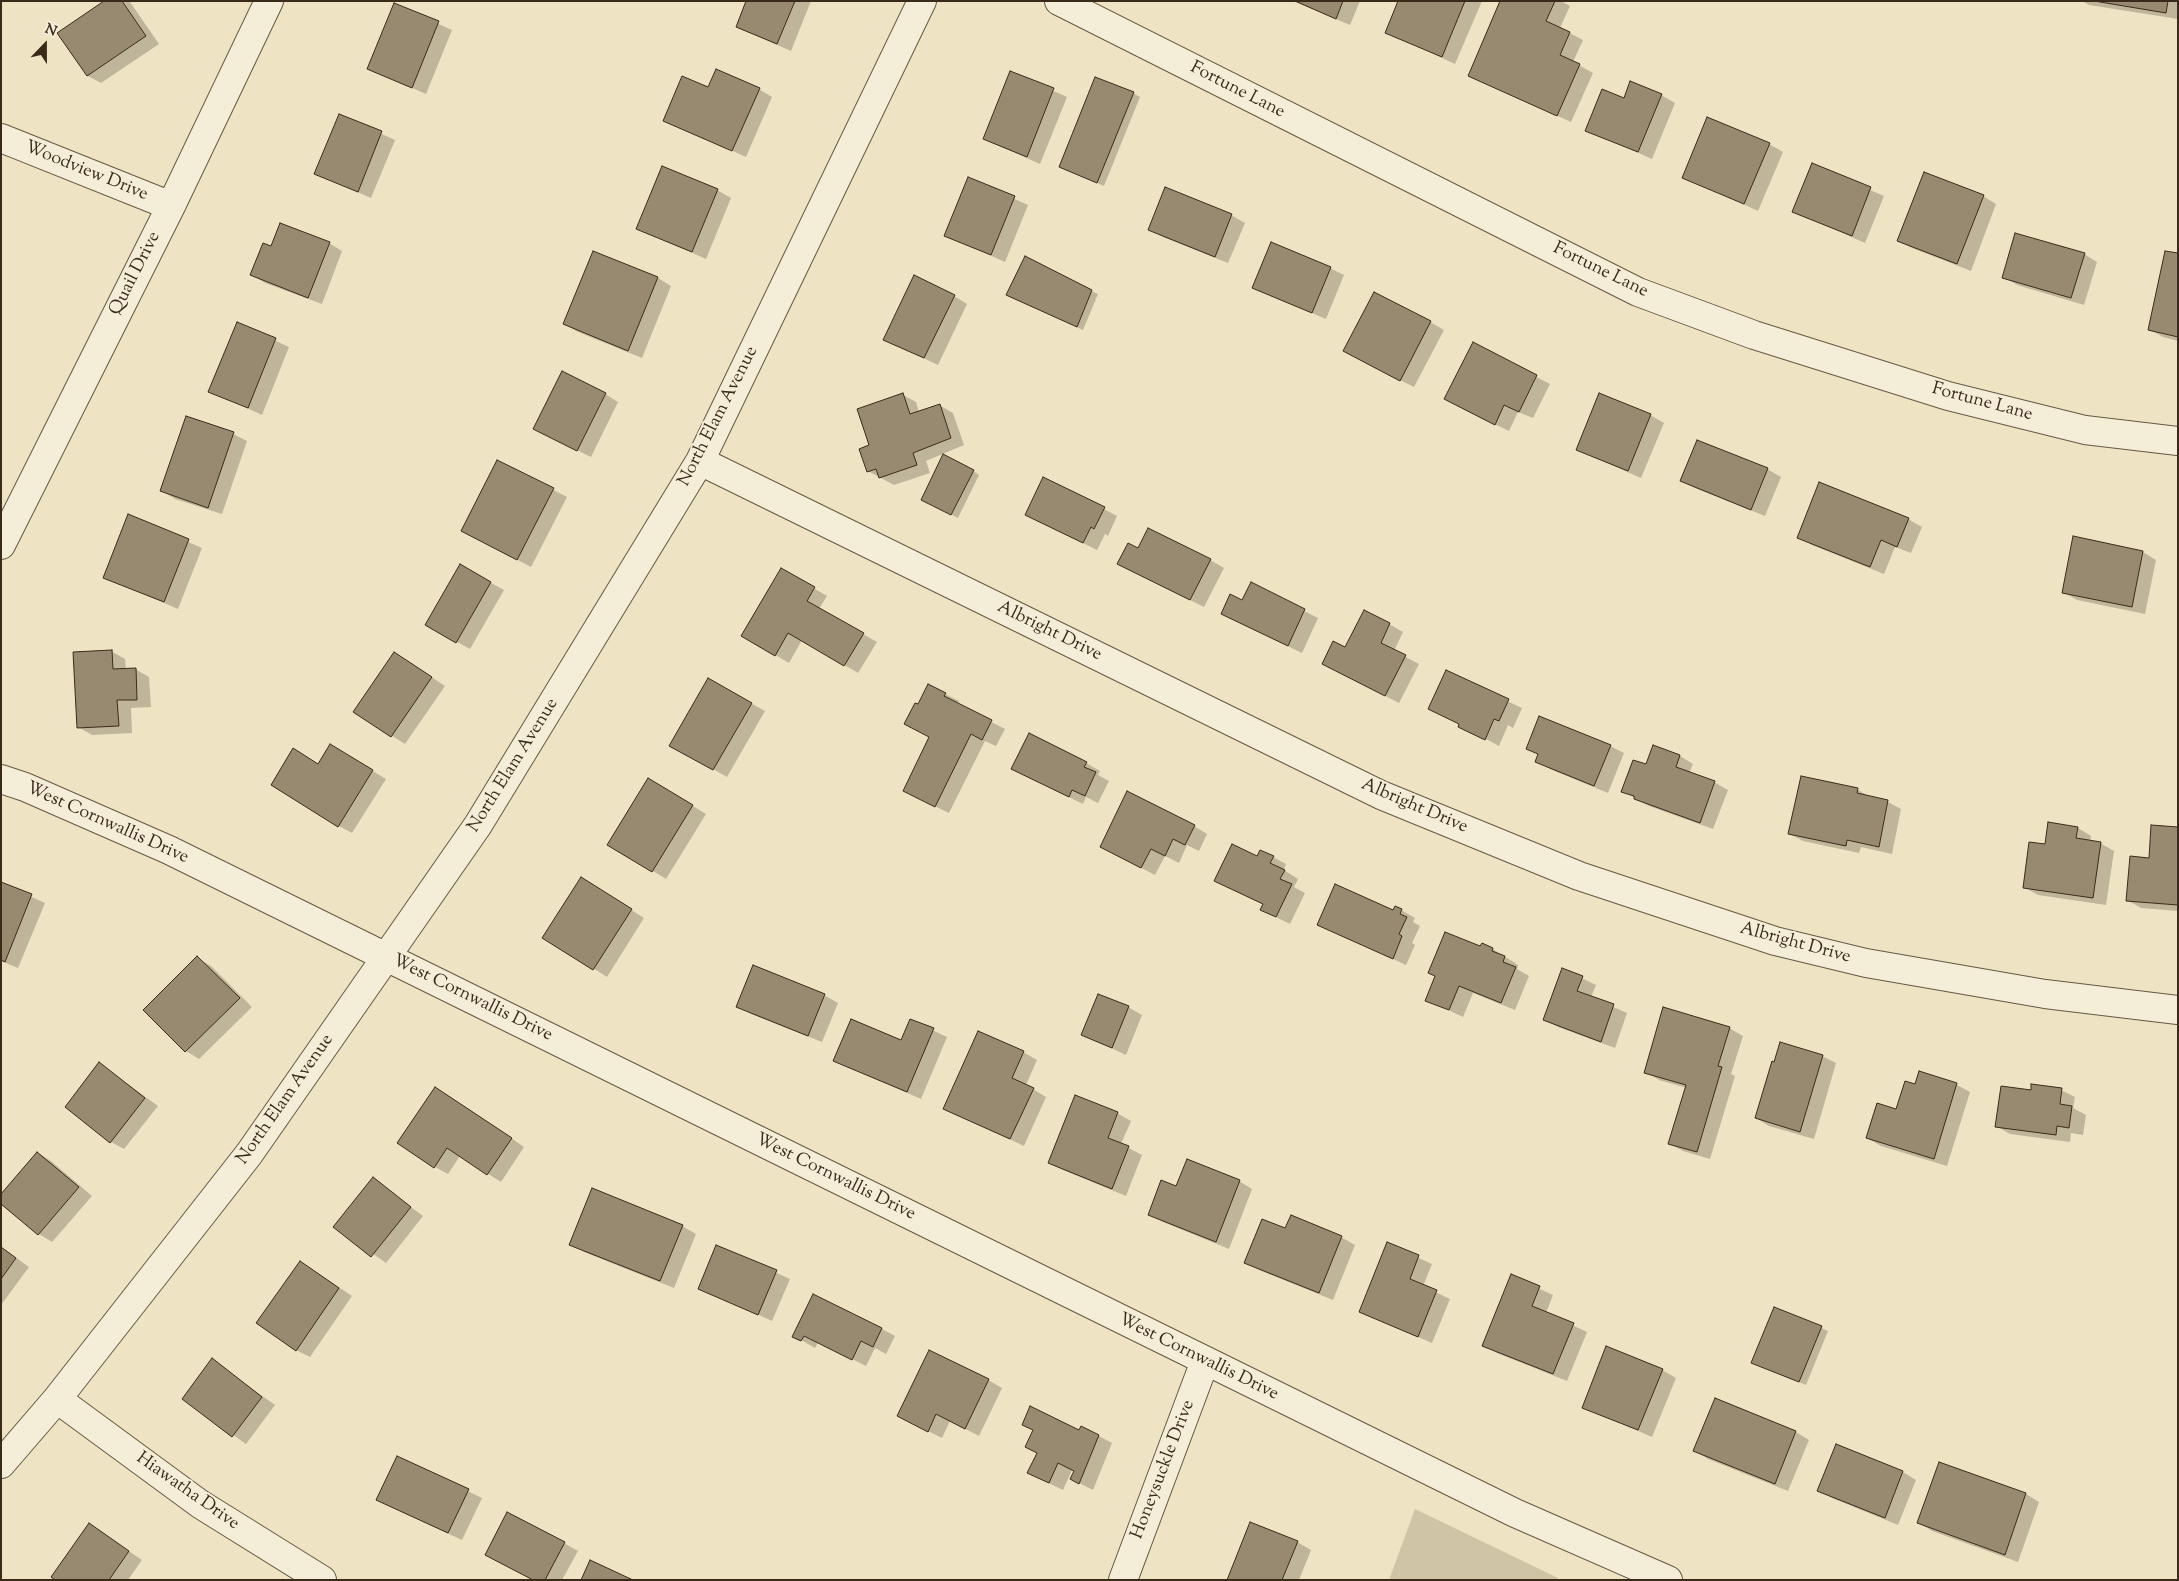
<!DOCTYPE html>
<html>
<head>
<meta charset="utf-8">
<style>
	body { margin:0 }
	#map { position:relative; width:2179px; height:1581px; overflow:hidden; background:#eee3c2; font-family:"Sorts Mill Goudy",serif }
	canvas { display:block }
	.frame { position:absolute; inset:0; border:2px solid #3a2a1a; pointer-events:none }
	.north { position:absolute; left:20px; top:20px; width:50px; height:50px; -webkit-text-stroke:4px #f4edd7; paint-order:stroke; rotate:22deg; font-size:14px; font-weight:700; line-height:20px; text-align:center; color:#3a2a1a }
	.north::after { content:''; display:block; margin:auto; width:18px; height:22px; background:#3a2a1a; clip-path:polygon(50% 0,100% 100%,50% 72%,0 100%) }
</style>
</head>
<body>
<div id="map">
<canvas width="2179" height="1581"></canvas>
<div class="frame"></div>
<div class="north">N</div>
</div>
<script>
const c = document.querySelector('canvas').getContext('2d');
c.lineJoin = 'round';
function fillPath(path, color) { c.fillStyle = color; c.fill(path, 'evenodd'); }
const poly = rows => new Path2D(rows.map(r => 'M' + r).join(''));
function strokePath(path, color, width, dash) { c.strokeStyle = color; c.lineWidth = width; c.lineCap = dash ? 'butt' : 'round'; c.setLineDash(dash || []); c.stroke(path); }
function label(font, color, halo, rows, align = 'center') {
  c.font = font + ' "Sorts Mill Goudy",serif'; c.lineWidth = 4; c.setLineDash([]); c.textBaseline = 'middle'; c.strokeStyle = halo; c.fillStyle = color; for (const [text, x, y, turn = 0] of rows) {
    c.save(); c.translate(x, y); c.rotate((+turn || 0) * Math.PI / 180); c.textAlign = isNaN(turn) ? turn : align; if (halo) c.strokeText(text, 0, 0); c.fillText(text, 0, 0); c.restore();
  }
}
const green = poly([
	[1415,1509,1558,1578,1557,1580,1389,1580]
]);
const shadow = poly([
	[107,1,130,2,159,44,101,83,88,76,59,33],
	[748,1,811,1,791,51,737,27],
	[1293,1,1360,1,1350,25],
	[1400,1,1482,1,1455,64,1387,32],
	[1502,1,1561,1,1570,6,1560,28,1583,40,1573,62,1593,73,1571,122,1469,76],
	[2082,1,2178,1,2178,19,2089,5],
	[394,4,452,30,426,94,368,69],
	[1011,72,1067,97,1040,164,984,139],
	[709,89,759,89,772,97,746,157,665,120],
	[1133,93,1140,97,1104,186,1060,167],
	[1661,95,1675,103,1652,159,1587,130,1624,100],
	[340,115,395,140,371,198,316,174],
	[1769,144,1783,152,1758,211,1684,177],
	[1812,165,1884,196,1865,243,1793,211],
	[968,178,1028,205,1005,262,945,235],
	[717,190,731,198,706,259,638,229],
	[1983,196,1996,204,1971,271,1912,248,1899,241],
	[1231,215,1245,223,1228,263,1163,237,1149,229],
	[329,243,342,251,322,304,265,283,252,275,272,248],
	[593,252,658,278,671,286,642,358,578,332,564,324],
	[2084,254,2097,262,2084,305,2017,285,2004,277],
	[2178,255,2178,341,2163,337,2150,330],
	[1330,268,1344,275,1326,319,1254,288],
	[1091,291,1098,294,1083,330,1014,298],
	[954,296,967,304,938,365,885,340],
	[1430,322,1444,330,1414,387,1358,359],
	[237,323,289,347,262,415,210,391],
	[1473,344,1550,384,1533,418,1518,412,1509,431,1459,407],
	[605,394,618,402,591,457,548,436],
	[903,395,916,402,919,412,939,405,953,413,964,445,926,461,930,473,894,485,868,471,871,446],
	[1650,415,1664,423,1641,478,1578,450],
	[186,418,233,434,247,441,222,514,175,499,162,491],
	[498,461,567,497,531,567,476,538],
	[1767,469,1781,477,1765,516,1695,488,1682,481],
	[973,471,979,475,958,518,929,503],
	[1104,509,1117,516,1108,536,1105,534,1097,550,1040,522],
	[129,516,202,548,178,609,104,577],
	[1908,519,1922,527,1911,553,1895,547,1884,574,1812,545,1798,537],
	[1139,549,1210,560,1224,568,1204,607,1132,571],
	[2143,552,2156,560,2145,614,2077,600,2063,592],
	[460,566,504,590,470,649,426,625],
	[781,569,827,596,819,609,877,642,858,673,802,640,789,663,743,636],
	[1251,584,1318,618,1302,653,1236,621],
	[1389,624,1403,632,1394,651,1419,664,1399,703,1337,671,1345,649],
	[111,651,125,659,126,670,135,669,149,677,151,707,131,708,132,733,92,735,78,727],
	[395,653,445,686,405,744,355,712],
	[1446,672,1522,708,1513,728,1508,725,1499,746,1429,708],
	[709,680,765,711,727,777,671,745],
	[945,694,959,701,957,704,1005,729,996,746,985,741,949,813,918,798,931,737,919,706],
	[1610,746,1624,753,1608,793,1550,769,1537,761,1539,755,1527,748],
	[344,754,386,779,352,833,339,826,319,765],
	[1680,756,1693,764,1689,773,1714,782,1728,790,1713,829,1649,806,1623,791,1647,766],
	[1086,763,1100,771,1098,775,1109,781,1098,803,1086,797,1083,804,1026,776],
	[662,787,706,814,666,879,609,844],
	[1857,789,1871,798,1888,802,1901,809,1892,854,1861,847,1859,853,1803,841,1790,834],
	[2049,824,2078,828,2091,836,2090,841,2100,843,2114,851,2106,905,2038,895,2024,887,2046,845],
	[1194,826,1207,834,1199,851,1187,845,1179,863,1165,856,1155,875,1101,847],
	[2178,828,2178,911,2141,908,2127,900,2150,859],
	[1273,857,1286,864,1284,870,1298,879,1294,887,1305,893,1290,924,1262,910,1264,905,1229,888,1258,858],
	[1,883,45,903,18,968,1,961],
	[594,887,644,918,607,977,544,937],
	[1401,910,1415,918,1413,922,1420,926,1412,943,1415,945,1406,965,1318,924],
	[1493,949,1518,965,1517,969,1529,976,1515,1010,1473,993,1463,1017,1427,1000],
	[197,958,211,966,252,1007,199,1059,186,1051,144,1010],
	[1563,969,1596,985,1591,997,1627,1013,1615,1048,1558,1027,1544,1019],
	[824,995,838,1003,822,1042,751,1014,738,1006],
	[1128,1007,1142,1015,1126,1055,1083,1035],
	[911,1020,947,1037,921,1099,835,1061,902,1042],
	[1729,1028,1743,1036,1731,1074,1735,1076,1710,1159,1683,1151,1670,1144,1687,1088,1659,1080,1646,1072],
	[1023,1052,1037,1060,1026,1085,1046,1097,1024,1146,944,1108],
	[1822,1056,1836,1063,1814,1139,1769,1126,1756,1118],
	[100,1064,158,1106,124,1149,111,1142],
	[1920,1073,1957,1085,1970,1092,1947,1166,1881,1146,1867,1138,1897,1111,1916,1085],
	[2061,1090,2075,1097,2073,1108,2086,1115,2083,1135,2071,1133,2070,1142,2010,1134,1996,1126,2032,1091],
	[449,1096,524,1147,501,1182,460,1156,448,1174,435,1167],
	[1117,1113,1131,1121,1121,1144,1142,1155,1126,1196,1063,1170,1049,1163],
	[38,1153,51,1161,92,1196,52,1242,39,1234,1,1202],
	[373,1179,423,1216,386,1263,335,1227],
	[1239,1181,1252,1189,1229,1249,1163,1222,1150,1215,1177,1187],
	[682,1226,696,1234,674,1288,584,1252,571,1244],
	[1286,1230,1341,1237,1355,1245,1333,1300,1259,1270,1245,1262],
	[1388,1244,1432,1264,1423,1286,1450,1299,1432,1343,1360,1312],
	[717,1246,790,1279,772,1321,699,1288],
	[1,1247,29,1267,1,1305],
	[301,1262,352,1296,310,1357,296,1350],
	[1511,1276,1553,1295,1546,1313,1587,1332,1567,1381,1497,1353,1483,1345],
	[1821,1328,1828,1331,1806,1385,1759,1366],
	[882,1329,895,1336,886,1354,875,1348,866,1366,818,1342,815,1348,794,1336],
	[212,1360,275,1405,246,1444,183,1399],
	[1662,1370,1676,1378,1652,1437,1583,1407],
	[988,1380,1002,1388,979,1436,950,1421,942,1438,898,1416],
	[1715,1400,1796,1432,1809,1440,1788,1491,1708,1459,1695,1451],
	[1080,1431,1099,1436,1112,1443,1093,1490,1071,1479,1075,1471,1072,1470,1063,1490,1042,1480,1038,1453],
	[1836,1445,1903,1472,1916,1480,1898,1525,1832,1498,1818,1490],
	[397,1457,482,1498,462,1540,391,1507],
	[1940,1463,2026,1494,2039,1502,2018,1562,1932,1531,1919,1523],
	[90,1525,142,1560,128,1580,57,1580],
	[1297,1542,1311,1550,1299,1580,1228,1580],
	[564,1543,578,1551,562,1580,534,1580]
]);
const building = poly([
	[104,1,122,1,146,36,87,76,57,33,104,1],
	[746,1,795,1,777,44,736,27,746,1],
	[1295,1,1343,1,1336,19,1295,1],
	[1398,1,1465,1,1442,57,1385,33,1398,1],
	[1500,1,1555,1,1546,21,1570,32,1560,55,1580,64,1557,116,1468,76,1500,1],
	[2094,1,2168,1,2166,13,2094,1],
	[394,3,439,21,412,88,367,69,394,3],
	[716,69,760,88,732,151,663,121,682,76,708,87,716,69],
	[1010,71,1054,88,1027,157,983,139,1010,71],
	[1095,77,1134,92,1097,183,1059,167,1095,77],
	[1630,81,1662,94,1638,152,1585,131,1602,89,1624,98,1630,81],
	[339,114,382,131,358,192,314,174,339,114],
	[1707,117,1770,143,1744,204,1682,178,1707,117],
	[1812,163,1871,187,1852,236,1792,212,1812,163],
	[662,166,718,189,692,252,636,229,662,166],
	[1924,172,1984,195,1957,264,1897,241,1924,172],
	[968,177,1015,196,991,255,944,236,968,177],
	[1165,187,1232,214,1215,257,1148,230,1165,187],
	[280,223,330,242,308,298,250,275,263,243,271,246,280,223],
	[2015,233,2085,253,2071,298,2002,278,2015,233],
	[1271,242,1331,267,1312,313,1252,288,1271,242],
	[593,251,658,277,628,351,563,324,593,251],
	[2165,251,2178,253,2178,337,2148,330,2165,251],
	[1025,256,1092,290,1077,327,1006,295,1025,256],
	[914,275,955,295,924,358,883,340,914,275],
	[1374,292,1431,321,1400,381,1343,351,1374,292],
	[237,322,276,338,248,408,208,392,237,322],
	[1473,342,1537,375,1519,412,1504,405,1495,425,1444,399,1473,342],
	[562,371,606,393,577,451,533,429,562,371],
	[903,393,910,414,940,404,951,438,913,453,917,465,879,478,876,469,867,472,859,449,869,445,857,409,903,393],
	[1599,393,1651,414,1628,471,1576,450,1599,393],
	[186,416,234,432,208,508,160,491,186,416],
	[1697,440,1768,468,1751,510,1680,481,1697,440],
	[943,454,974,470,951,515,921,500,943,454],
	[497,460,554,488,517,560,461,531,497,460],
	[1043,477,1105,507,1094,529,1091,527,1083,543,1025,515,1043,477],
	[1819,482,1909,518,1897,547,1881,540,1870,567,1797,538,1819,482],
	[128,514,189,539,164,602,103,578,128,514],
	[1148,528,1211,559,1190,600,1117,564,1128,543,1138,548,1148,528],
	[2073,536,2143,551,2132,607,2062,593,2073,536],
	[460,564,491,582,456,643,425,625,460,564],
	[781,568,815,587,807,601,864,633,844,666,788,633,775,656,741,636,781,568],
	[1251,582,1305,609,1288,646,1221,614,1230,594,1242,600,1251,582],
	[1364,610,1390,623,1381,643,1406,655,1385,696,1322,664,1333,641,1345,647,1364,610],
	[112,650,113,669,136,668,137,700,117,700,119,726,77,728,73,652,112,650],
	[394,652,432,677,391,737,353,712,394,652],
	[1446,670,1509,699,1499,721,1494,719,1485,740,1458,727,1459,724,1428,709,1446,670],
	[708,678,752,703,713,770,669,746,708,678],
	[928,684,946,693,944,696,992,720,982,740,971,734,935,807,903,791,929,737,904,724,915,703,918,704,928,684],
	[1539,716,1611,745,1594,786,1535,762,1538,754,1526,749,1539,716],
	[1029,733,1087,762,1084,767,1096,772,1085,796,1072,790,1069,797,1011,769,1029,733],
	[330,744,373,770,338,827,271,785,293,748,318,764,330,744],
	[1653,745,1680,755,1676,767,1715,781,1700,823,1634,799,1634,796,1621,792,1633,760,1646,764,1653,745],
	[1801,776,1858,788,1857,793,1888,800,1879,847,1847,840,1846,846,1788,834,1801,776],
	[648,778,693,805,652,872,607,845,648,778],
	[1127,791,1195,825,1185,845,1173,839,1165,856,1151,849,1141,868,1100,847,1127,791],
	[2048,822,2078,827,2076,838,2101,842,2093,898,2023,888,2029,842,2045,844,2048,822],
	[2151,825,2178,827,2178,905,2126,901,2130,856,2149,858,2151,825],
	[1232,844,1257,856,1260,850,1274,856,1270,863,1285,870,1280,879,1292,884,1276,917,1260,910,1263,904,1214,881,1232,844],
	[581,877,632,909,593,970,542,938,581,877],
	[1,882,32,894,5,962,1,960,1,882],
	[1335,884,1393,910,1395,906,1402,909,1400,914,1407,917,1399,934,1402,936,1393,959,1317,925,1335,884],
	[1445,932,1480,946,1482,943,1493,948,1492,951,1505,956,1503,962,1516,967,1501,1003,1459,986,1449,1010,1425,1001,1435,976,1428,973,1445,932],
	[197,956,240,998,185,1052,143,1010,197,956],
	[753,965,825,994,808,1036,736,1007,753,965],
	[1562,968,1583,976,1577,991,1614,1004,1601,1042,1543,1020,1562,968],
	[1098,994,1129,1006,1112,1048,1081,1035,1098,994],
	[1663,1007,1730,1027,1718,1066,1722,1067,1697,1152,1668,1144,1686,1085,1644,1073,1663,1007],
	[851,1019,901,1040,910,1019,934,1028,907,1092,833,1061,851,1019],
	[978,1031,1024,1051,1012,1078,1034,1088,1010,1139,943,1109,978,1031],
	[1780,1042,1823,1055,1800,1132,1755,1118,1772,1061,1774,1062,1780,1042],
	[99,1062,145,1098,110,1143,65,1107,99,1062],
	[1919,1071,1957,1083,1934,1159,1866,1138,1877,1103,1896,1109,1905,1081,1915,1084,1919,1071],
	[2031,1084,2062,1088,2060,1104,2072,1106,2069,1128,2057,1126,2056,1135,1995,1127,2001,1086,2031,1090,2031,1084],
	[435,1087,512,1138,487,1175,447,1148,434,1168,397,1143,435,1087],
	[1075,1095,1118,1112,1108,1138,1129,1146,1112,1189,1048,1163,1075,1095],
	[37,1152,79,1187,38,1235,1,1204,1,1194,37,1152],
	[1187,1159,1240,1180,1216,1242,1148,1215,1161,1180,1176,1186,1187,1159],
	[373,1177,411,1207,371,1257,333,1227,373,1177],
	[592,1188,683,1225,660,1281,569,1245,592,1188],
	[1291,1215,1342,1236,1319,1293,1244,1263,1262,1219,1285,1228,1291,1215],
	[1387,1242,1419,1255,1410,1279,1437,1290,1418,1337,1359,1312,1387,1242],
	[716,1245,777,1270,758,1315,698,1289,716,1245],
	[1,1247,16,1258,1,1279,1,1247],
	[300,1261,339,1288,296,1351,256,1323,300,1261],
	[1511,1274,1540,1286,1532,1306,1574,1323,1553,1374,1482,1346,1511,1274],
	[813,1294,882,1328,873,1347,861,1341,852,1360,804,1336,801,1341,792,1337,813,1294],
	[1774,1307,1822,1326,1799,1382,1751,1363,1774,1307],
	[1606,1346,1663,1369,1638,1430,1582,1408,1606,1346],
	[929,1350,989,1379,965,1429,936,1414,928,1432,897,1416,929,1350],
	[212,1358,262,1397,232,1437,182,1399,212,1358],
	[1715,1398,1796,1431,1775,1484,1693,1451,1715,1398],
	[1030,1406,1079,1430,1081,1426,1099,1435,1079,1484,1070,1479,1074,1471,1058,1463,1049,1483,1027,1473,1037,1453,1025,1447,1033,1430,1022,1425,1030,1406],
	[1836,1444,1903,1471,1885,1518,1817,1491,1836,1444],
	[397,1456,469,1489,448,1533,376,1500,397,1456],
	[1939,1462,2026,1493,2005,1555,1917,1523,1939,1462],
	[507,1512,565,1542,545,1580,533,1580,485,1555,507,1512],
	[1250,1522,1298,1541,1282,1580,1227,1580,1250,1522],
	[89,1523,129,1551,109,1580,55,1580,51,1577,89,1523],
	[590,1560,633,1580,581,1580,590,1560]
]);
const minor = poly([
	[1059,1,1638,292,1754,335,1948,396,2085,430,2178,441],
	[1,138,171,206],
	[700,461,1381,795,1579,876,1775,941,1866,963,2045,994,2178,1010],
	[1,545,171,206,269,1],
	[1,779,25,787,169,850,1515,1513,1668,1580],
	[57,1399,200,1504,322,1580],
	[1,1464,57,1399,249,1154,478,825,700,461,922,1],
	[1123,1580,1205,1361]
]);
const streetNames = [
	["Fortune Lane",1237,91,27],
	["Woodview Drive",86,172,22],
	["Fortune Lane",1600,271,26],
	["Quail Drive",136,274,-63],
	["Fortune Lane",1982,403,15],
	["North Elam Avenue",719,417,-63],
	["Albright Drive",1049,632,26],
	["North Elam Avenue",514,766,-58],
	["Albright Drive",1414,807,23],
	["West Cornwallis Drive",107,824,24],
	["Albright Drive",1795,944,15],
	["West Cornwallis Drive",472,999,26],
	["North Elam Avenue",286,1100,-55],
	["West Cornwallis Drive",835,1178,26],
	["West Cornwallis Drive",1198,1358,26],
	["Honeysuckle Drive",1164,1470,-69],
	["Hiawatha Drive",187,1492,35]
];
fillPath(green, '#cfc4a5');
fillPath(shadow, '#0003');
fillPath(building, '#988a71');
strokePath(building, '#3a2a1a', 1);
strokePath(minor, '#675844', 30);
strokePath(minor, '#f4edd7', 28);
label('18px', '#3a2a1a', '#f4edd7', streetNames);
</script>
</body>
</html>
